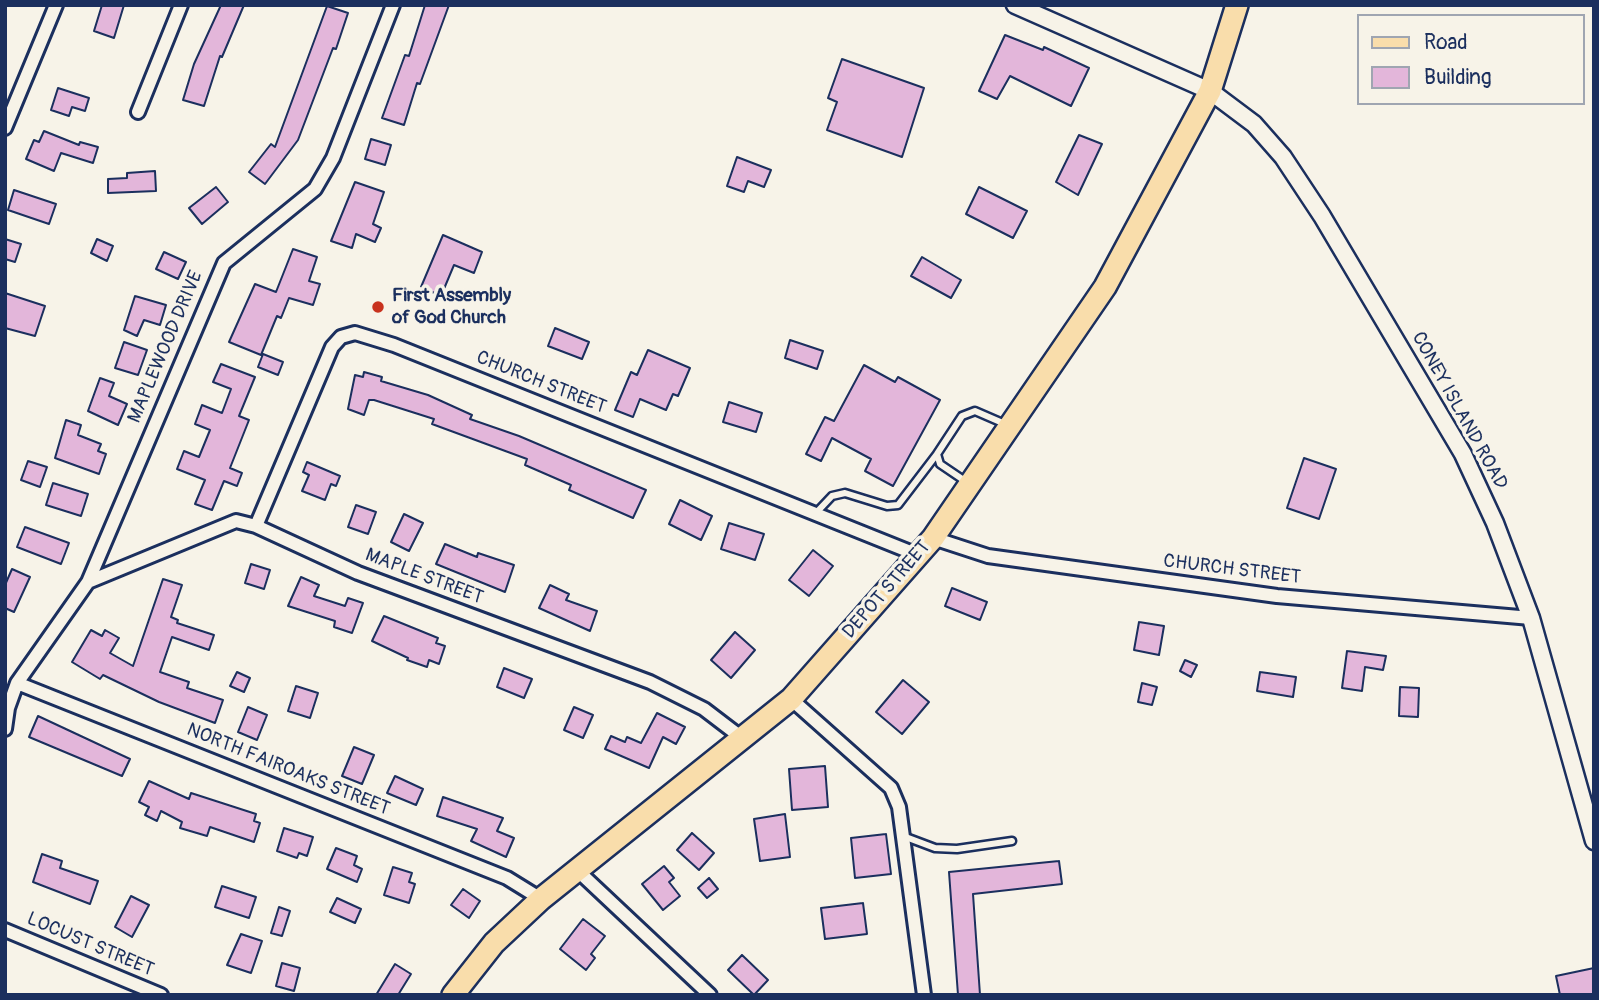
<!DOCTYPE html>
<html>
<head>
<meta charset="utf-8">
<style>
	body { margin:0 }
	#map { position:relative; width:1599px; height:1000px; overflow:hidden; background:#f7f3e8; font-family:Pangolin,sans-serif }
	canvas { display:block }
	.frame { position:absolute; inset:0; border:7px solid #1b2f5e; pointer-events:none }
	.legend { position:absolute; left:1357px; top:14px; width:228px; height:91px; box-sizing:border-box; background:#f7f3e8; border:2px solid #9fa5b1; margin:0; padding:9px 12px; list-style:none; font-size:21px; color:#1b2f5e }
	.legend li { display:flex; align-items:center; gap:14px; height:35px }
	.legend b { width:35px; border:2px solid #9fa5b1 }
</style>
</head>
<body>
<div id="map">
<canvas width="1599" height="1000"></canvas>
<div class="frame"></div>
<ul class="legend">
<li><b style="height:9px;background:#f9ddab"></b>Road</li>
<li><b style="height:19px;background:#e3b6da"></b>Building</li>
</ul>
</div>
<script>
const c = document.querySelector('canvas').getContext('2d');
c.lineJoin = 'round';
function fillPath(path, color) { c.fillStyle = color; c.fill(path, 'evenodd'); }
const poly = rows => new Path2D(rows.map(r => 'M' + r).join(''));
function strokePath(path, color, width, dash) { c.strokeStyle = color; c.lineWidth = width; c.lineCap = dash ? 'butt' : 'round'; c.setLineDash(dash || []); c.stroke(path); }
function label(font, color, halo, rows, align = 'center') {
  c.font = font + ' Pangolin,sans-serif'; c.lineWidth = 7; c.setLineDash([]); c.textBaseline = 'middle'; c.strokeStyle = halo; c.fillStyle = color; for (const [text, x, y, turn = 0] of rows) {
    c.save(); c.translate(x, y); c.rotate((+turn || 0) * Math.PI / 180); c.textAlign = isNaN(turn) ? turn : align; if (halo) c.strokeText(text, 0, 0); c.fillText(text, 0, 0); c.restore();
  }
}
const building = poly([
	[102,5,124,5,114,38,94,31,102,5],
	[221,5,244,5,222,57,220,56,204,106,183,100,194,64,221,5],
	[425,5,449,5,420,84,417,83,404,125,382,118,405,55,409,56,425,5],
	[327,6,348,13,336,49,333,48,298,140,265,184,249,172,271,144,275,147,327,6],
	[1005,35,1043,50,1044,47,1089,68,1071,106,1010,76,997,99,979,91,1005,35],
	[842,59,924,88,902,157,827,130,837,102,828,98,842,59],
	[58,88,89,98,85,111,72,107,69,116,51,110,58,88],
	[44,131,79,145,80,142,98,147,93,163,61,153,54,171,26,159,34,140,39,142,44,131],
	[1079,135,1102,144,1078,195,1056,182,1079,135],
	[371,139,391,145,385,165,365,159,371,139],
	[737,157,771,170,764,187,748,181,744,192,727,186,737,157],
	[155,171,156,191,108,193,108,179,127,178,127,173,155,171],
	[355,182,384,192,373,224,381,228,375,242,356,234,352,248,331,241,355,182],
	[216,187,228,202,202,224,189,208,216,187],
	[979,187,1027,211,1013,238,966,214,979,187],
	[14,190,56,204,49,224,8,210,14,190],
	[443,235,482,252,474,273,454,265,441,296,421,287,443,235],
	[5,239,21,244,15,262,5,259,5,239],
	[97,239,113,246,107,261,91,253,97,239],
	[293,249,317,257,309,281,320,284,313,305,289,298,281,318,277,316,261,355,229,342,255,284,276,292,293,249],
	[164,252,186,262,178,279,156,269,164,252],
	[922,257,961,280,951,298,911,276,922,257],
	[5,293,45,306,35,336,5,328,5,293],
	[135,296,166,305,160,325,144,320,137,336,124,330,135,296],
	[555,328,589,342,582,359,548,346,555,328],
	[790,340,823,351,817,369,785,358,790,340],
	[124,342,147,350,138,375,115,368,124,342],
	[648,350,690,368,678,396,673,394,666,410,640,399,633,417,615,410,631,372,637,375,648,350],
	[263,354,283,362,278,375,258,367,263,354],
	[221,364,255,377,239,416,249,420,230,468,242,473,237,486,224,481,212,510,195,504,205,480,177,469,184,451,199,457,210,430,195,424,202,405,222,413,231,389,213,382,221,364],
	[864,365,895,382,898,377,940,400,893,486,865,471,871,459,832,438,821,461,806,454,825,417,834,421,864,365],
	[364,372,382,377,381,381,428,395,472,415,470,419,519,436,646,490,633,518,569,490,571,485,525,465,527,459,432,424,434,419,374,400,369,400,364,415,348,409,355,375,363,377,364,372],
	[100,378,114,383,109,396,127,404,118,425,88,411,100,378],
	[729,402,762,413,756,432,723,422,729,402],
	[66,420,81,425,78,435,101,444,98,451,106,454,99,474,55,458,66,420],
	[1304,458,1336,469,1319,519,1287,508,1304,458],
	[28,461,47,467,40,487,21,480,28,461],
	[307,462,340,476,336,486,331,484,325,500,302,491,309,475,303,472,307,462],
	[53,483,88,494,81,516,46,505,53,483],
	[680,500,712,516,701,540,669,524,680,500],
	[356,505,376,512,368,534,348,527,356,505],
	[404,514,423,523,409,551,391,542,404,514],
	[729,523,764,534,755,560,721,549,729,523],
	[25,527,69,543,61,564,17,547,25,527],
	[445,544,477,557,478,553,514,565,505,592,436,564,445,544],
	[813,550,833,566,809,596,789,580,813,550],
	[251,564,270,570,264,589,245,583,251,564],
	[12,569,30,577,14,612,5,608,5,585,12,569],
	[301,577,319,585,314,596,345,606,348,598,363,603,352,633,334,627,335,621,288,606,301,577],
	[163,579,182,585,171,617,178,620,177,623,214,635,209,650,172,637,160,672,189,682,187,688,223,700,215,723,159,702,103,675,100,679,72,662,91,630,102,636,105,630,119,638,110,653,133,666,163,579],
	[550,585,569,594,566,600,597,611,590,631,539,608,550,585],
	[952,588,987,602,980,620,945,606,952,588],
	[384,616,438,638,436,643,445,646,439,664,429,660,427,667,407,660,408,658,372,641,384,616],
	[1139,622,1164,626,1159,655,1134,650,1139,622],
	[735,632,755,650,731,678,711,660,735,632],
	[1347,651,1386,656,1383,670,1365,667,1362,691,1342,688,1347,651],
	[1185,660,1197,665,1191,677,1180,671,1185,660],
	[504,668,532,679,524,698,497,687,504,668],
	[237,672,250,678,244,692,230,686,237,672],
	[1260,672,1296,677,1293,697,1257,691,1260,672],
	[903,680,929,702,902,734,876,712,903,680],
	[1142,683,1157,687,1152,705,1138,702,1142,683],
	[296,686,318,693,310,718,288,711,296,686],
	[1400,687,1419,688,1418,717,1399,716,1400,687],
	[248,707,267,715,257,740,238,732,248,707],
	[574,707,593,715,583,738,564,730,574,707],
	[657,713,685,727,676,744,663,737,649,768,605,749,611,736,625,742,627,737,641,743,657,713],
	[38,716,130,759,122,776,29,737,38,716],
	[354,747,374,755,362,784,342,776,354,747],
	[825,766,828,807,792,810,789,769,825,766],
	[395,776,423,789,416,805,387,793,395,776],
	[149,781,189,799,191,793,256,814,254,821,260,823,254,842,210,827,207,836,180,828,182,822,161,811,157,821,145,815,149,807,139,802,149,781],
	[443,797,503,818,497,831,514,838,506,857,471,841,477,829,437,816,443,797],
	[785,814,790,857,760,861,754,819,785,814],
	[284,828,313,837,307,856,299,853,297,858,277,851,284,828],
	[692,833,714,853,699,870,677,850,692,833],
	[886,834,891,874,855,878,851,838,886,834],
	[336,848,357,856,354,865,362,869,357,882,327,869,336,848],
	[42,854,62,861,60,868,98,881,90,904,33,882,42,854],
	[1059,861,1062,884,973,894,980,995,958,995,949,872,1059,861],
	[664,866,674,878,669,882,680,896,663,910,642,884,664,866],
	[393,867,412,873,409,882,415,884,409,903,384,895,393,867],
	[709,878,718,889,707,898,698,888,709,878],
	[222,886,256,897,249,918,215,907,222,886],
	[463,889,480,901,469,918,451,905,463,889],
	[131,896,149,905,132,937,115,927,131,896],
	[337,898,361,909,355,923,330,912,337,898],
	[863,903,867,934,825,939,821,908,863,903],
	[279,907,290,911,282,936,271,933,279,907],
	[583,919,605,936,591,954,595,958,586,970,560,949,583,919],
	[241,934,262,941,251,973,227,965,241,934],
	[742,955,768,980,754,995,728,970,742,955],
	[282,963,300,968,294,991,276,986,282,963],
	[395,964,411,974,398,995,376,995,395,964],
	[1594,968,1594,995,1560,995,1556,976,1594,968]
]);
const service = poly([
	[968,483,940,464,937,454,962,416,975,411,1005,424],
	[815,514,832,496,845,493,887,506,898,505,937,454],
	[903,836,935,848,957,849,1012,841]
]);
const minor = poly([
	[138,112,181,5],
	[5,128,56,5],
	[256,526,332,347,341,337,355,333,394,345,918,555],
	[933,538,988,556,1277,596,1531,618],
	[88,582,236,521,256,526,358,573,650,682,704,709,742,738],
	[17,683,507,878,541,899],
	[791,699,891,788,899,807,924,995],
	[5,729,8,708,17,683,88,582,224,263,315,189,333,158,393,5],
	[577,870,710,995],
	[5,930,161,995]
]);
const tertiary = poly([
	[1015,5,1210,91,1254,124,1283,157,1322,216,1463,454,1495,523,1531,618,1594,841]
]);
const primary = poly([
	[453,995,494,943,541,899,791,699,933,538,1105,287,1210,91,1237,5]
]);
const markers = [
	[378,307,7,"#c8321e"]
];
const poiNames = [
	["First Assembly",392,296],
	["of God Church",392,318]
];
const streetNames = [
	["MAPLEWOOD DRIVE",166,347,-67],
	["CHURCH STREET",541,383,22],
	["CONEY ISLAND ROAD",1459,411,61],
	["CHURCH STREET",1232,570,7],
	["MAPLE STREET",424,577,21],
	["DEPOT STREET",887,590,-49],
	["NORTH FAIROAKS STREET",288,770,22],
	["LOCUST STREET",90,945,23]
];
fillPath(building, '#e3b6da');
strokePath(building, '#1b2f5e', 2);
strokePath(service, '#1b2f5e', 11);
strokePath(minor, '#1b2f5e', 18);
strokePath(tertiary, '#1b2f5e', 21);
strokePath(primary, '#1b2f5e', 26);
strokePath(service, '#f7f3e8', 6);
strokePath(minor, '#f7f3e8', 12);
strokePath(tertiary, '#f7f3e8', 16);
strokePath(primary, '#f9ddab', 21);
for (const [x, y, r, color] of markers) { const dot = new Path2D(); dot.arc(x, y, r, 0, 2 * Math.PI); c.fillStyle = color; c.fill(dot); strokePath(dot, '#f7f3e8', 2.5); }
label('bold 19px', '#1b2f5e', '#f7f3e8', poiNames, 'left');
label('19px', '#1b2f5e', '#f7f3e8', streetNames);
</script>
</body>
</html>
